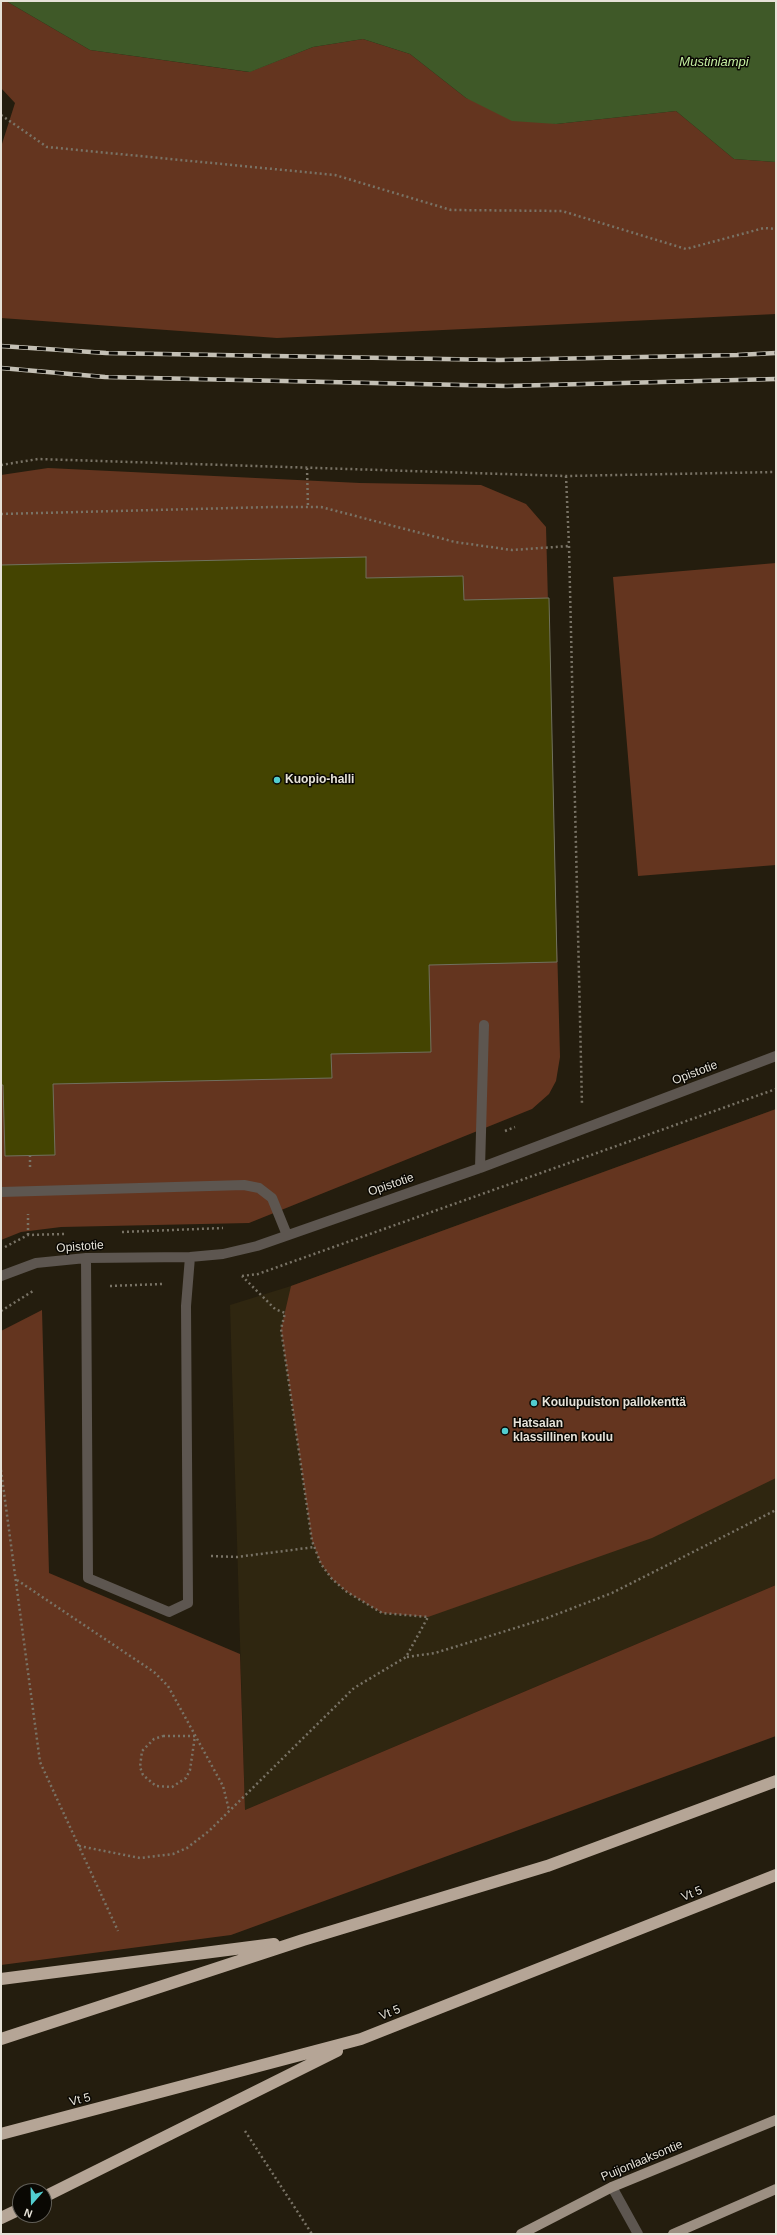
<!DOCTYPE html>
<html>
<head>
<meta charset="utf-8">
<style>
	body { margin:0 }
	#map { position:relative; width:777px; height:2235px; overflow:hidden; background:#241d0e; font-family:Helvetica,sans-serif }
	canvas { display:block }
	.frame { position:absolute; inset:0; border:2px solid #e6e2d8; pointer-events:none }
	.north { position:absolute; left:12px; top:2183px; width:40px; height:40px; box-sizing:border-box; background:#0a0803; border:1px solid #625f58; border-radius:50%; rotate:200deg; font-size:11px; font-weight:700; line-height:16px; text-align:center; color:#e6e2d8 }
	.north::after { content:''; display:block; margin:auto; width:14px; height:18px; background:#52cdcf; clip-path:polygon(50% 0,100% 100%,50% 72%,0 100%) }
</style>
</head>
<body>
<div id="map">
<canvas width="777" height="2235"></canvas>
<div class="frame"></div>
<div class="north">N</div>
</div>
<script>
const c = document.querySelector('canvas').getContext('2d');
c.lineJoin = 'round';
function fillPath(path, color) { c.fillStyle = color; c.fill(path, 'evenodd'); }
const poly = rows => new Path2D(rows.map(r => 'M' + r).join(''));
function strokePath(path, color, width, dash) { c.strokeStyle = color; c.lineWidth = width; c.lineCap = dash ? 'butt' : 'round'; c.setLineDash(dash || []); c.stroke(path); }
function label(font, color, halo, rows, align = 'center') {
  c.font = font + ' Helvetica,sans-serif'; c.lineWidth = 3; c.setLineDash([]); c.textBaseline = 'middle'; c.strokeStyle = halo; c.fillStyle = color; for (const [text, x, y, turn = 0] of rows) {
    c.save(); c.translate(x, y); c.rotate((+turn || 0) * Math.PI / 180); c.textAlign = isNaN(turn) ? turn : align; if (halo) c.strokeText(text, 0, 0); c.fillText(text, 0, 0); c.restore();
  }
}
const built = poly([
	[776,1109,776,1585,245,1810,230,1305,291,1286]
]);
const green = poly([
	[1,1,6,1,90,50,249,72,313,47,363,39,410,54,466,98,556,124,676,111,734,159,776,162,776,314,277,338,1,318,1,147,15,103,1,88],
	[48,468,360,483,481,485,526,504,546,527,560,1057,556,1081,549,1094,532,1109,249,1223,61,1227,21,1232,1,1240,1,475],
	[776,563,776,865,638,876,613,577],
	[776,1109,776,1478,652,1538,428,1617,382,1613,347,1592,332,1579,321,1564,312,1541,281,1329,291,1286],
	[42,1310,49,1573,240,1654,245,1810,776,1585,776,1736,231,1935,1,1965,1,1331]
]);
const water = poly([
	[6,1,776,1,776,162,734,159,676,111,556,124,512,121,466,98,410,54,363,39,313,47,250,72,90,50]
]);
const building = poly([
	[366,557,366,578,463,576,464,600,549,598,557,962,429,965,431,1052,331,1054,332,1078,53,1084,55,1155,5,1156,3,1085,1,1085,1,565,366,557]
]);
const path = poly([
	[1,115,47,147,335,175,451,210,562,211,686,249,764,228,776,229],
	[1,465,38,459,566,476,776,472],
	[307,468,308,507],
	[566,476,569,546,582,1105],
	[1,514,271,507,321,507,455,542,512,550,569,546],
	[505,1131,515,1127],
	[30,1167,30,1156],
	[122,1232,223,1228],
	[28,1235,28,1214],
	[5,1247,28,1235,65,1234],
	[242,1276,258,1274,776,1089],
	[110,1286,163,1284],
	[1,1311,33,1291],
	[1,1470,40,1762,118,1931],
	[211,1556,237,1557,315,1547],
	[17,1580,154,1672,168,1686,223,1786,229,1810],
	[407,1657,435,1653,477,1640,547,1618,612,1593,776,1510],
	[163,1736,195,1736,190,1770,186,1778,172,1787,156,1786,143,1775,140,1767,142,1751,154,1739,163,1736],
	[79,1846,140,1858,173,1854,187,1848,209,1831,354,1688,406,1657,428,1617,382,1613,347,1592,332,1579,321,1564,312,1541,281,1329,285,1313,275,1309,242,1276],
	[245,2131,312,2234]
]);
const minor = poly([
	[480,1168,484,1025],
	[1,1192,244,1185,259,1188,272,1198,287,1235],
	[86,1258,88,1578,169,1612,188,1603,186,1306,190,1257],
	[1,1276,36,1263,86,1258,190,1257,223,1254,257,1246,480,1168,776,1056],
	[612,2187,638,2234]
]);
const major = poly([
	[521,2234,612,2187,776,2120],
	[673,2234,776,2189]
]);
const highway = poly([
	[1,1979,274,1944],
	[1,2039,303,1940,547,1866,776,1781],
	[1,2134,361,2039,776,1875],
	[44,2197,337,2051],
	[1,2218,20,2209]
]);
const rail = poly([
	[1,346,106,353,499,360,737,355,776,353],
	[1,368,105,377,507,386,776,379]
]);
const markers = [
	[277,780,4,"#52cdcf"],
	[534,1403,4,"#52cdcf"],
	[505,1431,4,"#52cdcf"]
];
const poiNames = [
	["Kuopio-halli",285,780],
	["Koulupuiston pallokenttä",542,1403],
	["Hatsalan",513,1424],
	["klassillinen koulu",513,1438]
];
const streetNames = [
	["Opistotie",695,1073,-21],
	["Opistotie",391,1185,-19],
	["Opistotie",80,1247,-4],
	["Vt 5",692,1894,-22],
	["Vt 5",390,2013,-22],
	["Vt 5",80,2100,-14],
	["Puijonlaaksontie",642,2161,-23]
];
const waterNames = [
	["Mustinlampi",714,62]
];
fillPath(built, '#2f2610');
fillPath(green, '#64351f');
fillPath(water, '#3f5928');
fillPath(building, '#444401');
strokePath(building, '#70715e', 1);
strokePath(path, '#797366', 2.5, [2, 3]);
strokePath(minor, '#5d5650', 10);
strokePath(major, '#9c8f82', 10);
strokePath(highway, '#b5a596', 12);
strokePath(rail, '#c4c0b5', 4.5);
strokePath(rail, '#0a0803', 3, [9]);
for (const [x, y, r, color] of markers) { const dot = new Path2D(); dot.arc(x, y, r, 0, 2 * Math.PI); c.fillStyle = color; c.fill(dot); strokePath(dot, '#0a0803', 1.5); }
label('bold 12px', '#e6e2d8', '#0a0803', poiNames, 'left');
label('12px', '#e6e2d8', '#0a0803', streetNames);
label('italic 13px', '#c2ec9f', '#0a0803', waterNames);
</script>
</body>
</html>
